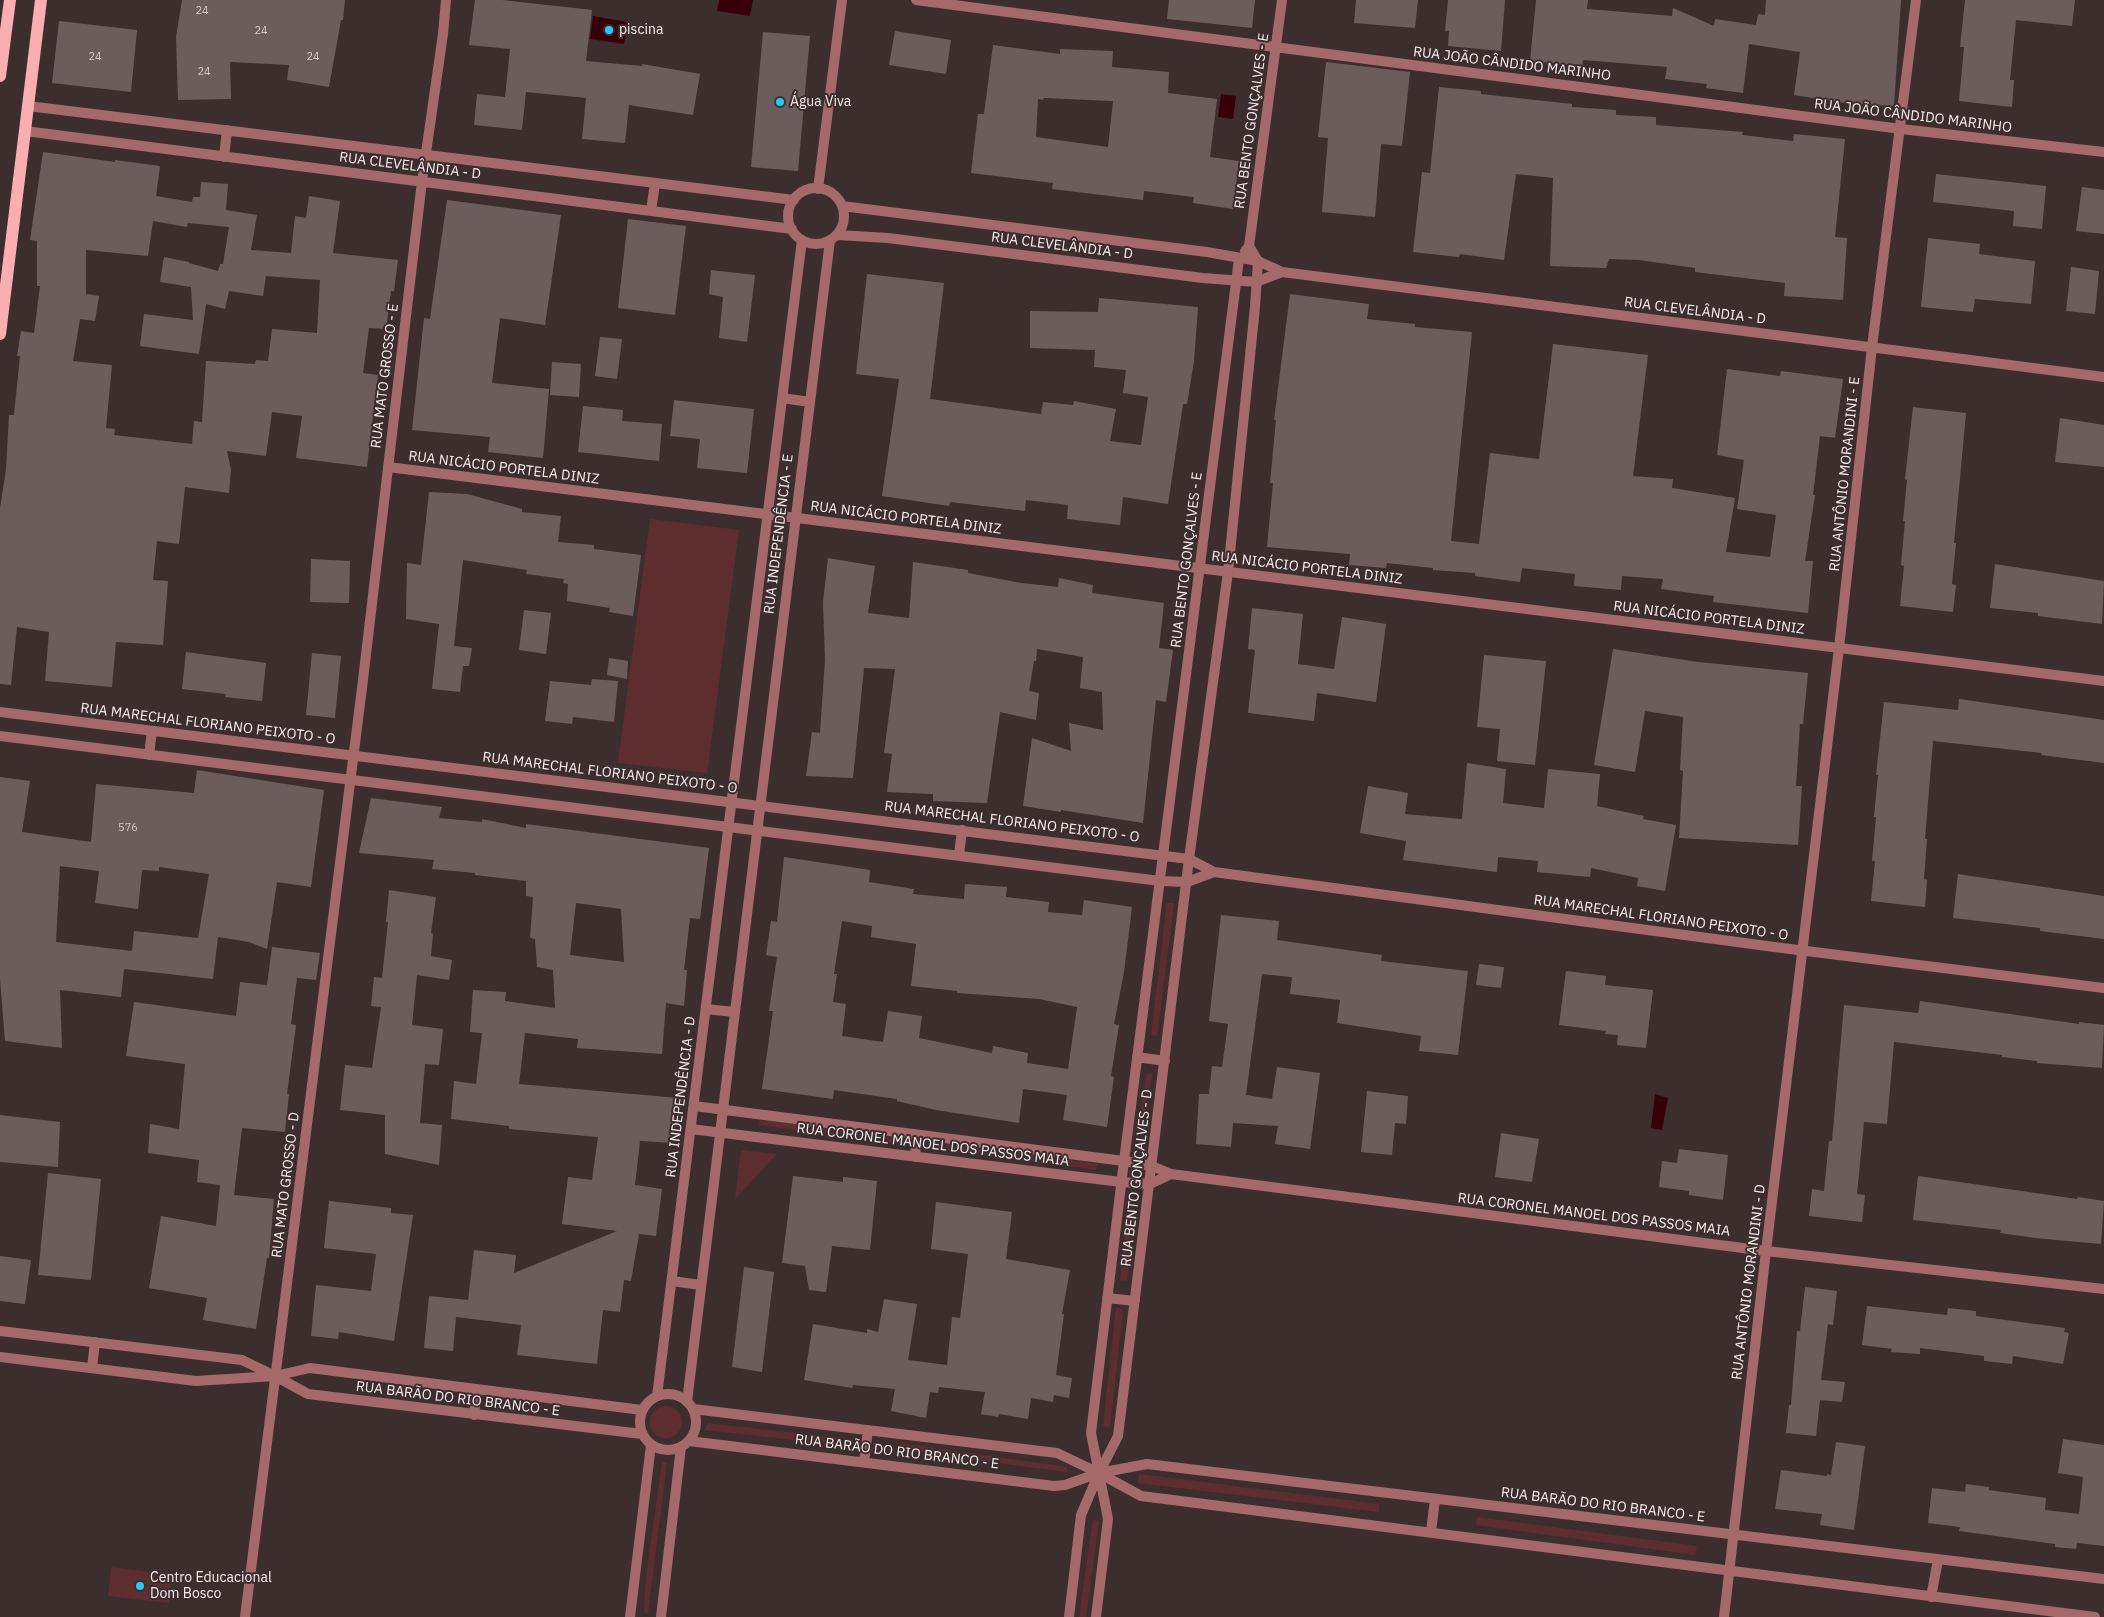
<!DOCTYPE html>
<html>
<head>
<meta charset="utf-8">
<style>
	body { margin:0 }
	canvas { display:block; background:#3d2e2e }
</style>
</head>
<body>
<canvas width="2104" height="1617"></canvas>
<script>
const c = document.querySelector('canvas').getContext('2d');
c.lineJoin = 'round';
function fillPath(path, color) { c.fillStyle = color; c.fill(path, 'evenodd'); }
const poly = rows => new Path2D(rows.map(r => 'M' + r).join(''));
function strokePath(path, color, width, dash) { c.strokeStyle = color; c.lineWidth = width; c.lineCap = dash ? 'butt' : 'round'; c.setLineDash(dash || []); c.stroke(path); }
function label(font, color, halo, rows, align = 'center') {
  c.font = font + ' "IBM Plex Sans",sans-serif'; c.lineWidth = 4; c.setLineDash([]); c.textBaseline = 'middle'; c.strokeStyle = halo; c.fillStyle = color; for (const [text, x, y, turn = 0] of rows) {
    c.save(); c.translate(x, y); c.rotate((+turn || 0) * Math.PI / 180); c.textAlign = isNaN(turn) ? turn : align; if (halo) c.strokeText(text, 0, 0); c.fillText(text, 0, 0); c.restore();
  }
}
const green = poly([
	[650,519,739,530,707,773,618,763],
	[1167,903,1174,903,1157,1036,1151,1035],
	[1147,1073,1152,1074,1142,1133,1137,1132],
	[760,1119,905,1140,904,1146,759,1125],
	[946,1144,1097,1164,1096,1170,945,1149],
	[741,1150,777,1154,735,1199],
	[1128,1205,1135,1206,1127,1281,1120,1280],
	[1116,1308,1123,1309,1110,1427,1103,1426],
	'650 1422a16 16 0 1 1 32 0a16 16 0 1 1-32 0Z',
	[708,1423,841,1438,839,1445,705,1430],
	[900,1443,1067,1467,1067,1472,898,1450],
	[662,1462,667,1462,648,1613,645,1613,644,1607,646,1578],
	[1139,1474,1379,1504,1379,1512,1138,1483],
	[1477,1517,1697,1546,1695,1555,1476,1525],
	[1093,1520,1099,1521,1086,1617,1079,1617],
	[111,1567,172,1575,169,1603,108,1596]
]);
const water = poly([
	[719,0,753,0,750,16,717,11],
	[593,16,628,22,624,44,590,39],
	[1221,94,1236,96,1233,119,1218,117],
	[1655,1094,1668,1098,1662,1130,1651,1128]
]);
const building = poly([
	[182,0,345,0,343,20,341,20,329,87,287,80,289,65,230,62,231,99,178,100,176,37],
	[475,0,502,0,592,10,586,61,642,66,642,64,700,74,693,115,629,105,625,143,582,139,586,98,526,92,522,130,474,125,477,94,505,97,510,49,469,45],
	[1169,0,1255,0,1252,28,1167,19],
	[1356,0,1418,0,1415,28,1354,23],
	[1448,0,1505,0,1501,51,1448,46,1449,31,1445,31],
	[1536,0,1588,0,1587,9,1672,16,1673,8,1714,26,1715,19,1756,25,1758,14,1765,15,1766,0,1901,0,1894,106,1844,103,1794,95,1800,52,1749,44,1743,93,1706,88,1707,84,1665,79,1667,67,1583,60,1582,66,1530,61],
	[1965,0,2075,0,2072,26,2016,20,2010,80,2014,80,2012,107,1959,101,1964,47,1960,47],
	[59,21,137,30,131,92,52,83],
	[895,31,951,40,946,74,889,65],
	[763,32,810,36,798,171,751,167],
	[993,45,1060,54,1060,49,1113,51,1112,67,1169,72,1168,93,1217,99,1210,157,1239,161,1233,209,1193,203,1194,197,1144,191,1143,200,1052,189,1053,183,971,173,978,114,984,114],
	[1044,98,1113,101,1108,147,1036,137,1038,99,1043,100],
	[1326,62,1410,72,1402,146,1381,144,1375,217,1322,212,1328,138,1318,137],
	[1439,87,1481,91,1481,94,1572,104,1572,107,1616,110,1616,115,1656,117,1656,125,1743,132,1742,135,1793,141,1794,134,1845,139,1835,237,1847,238,1843,300,1784,296,1785,283,1695,272,1695,268,1639,260,1609,259,1606,268,1550,266,1553,178,1516,174,1504,260,1460,254,1459,257,1413,252,1422,172,1430,173],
	[43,152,115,162,115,160,160,166,156,196,192,202,193,197,200,197,201,182,228,184,226,210,257,215,251,250,291,253,295,216,306,218,309,196,340,201,333,253,398,260,394,291,391,291,386,329,369,328,363,373,378,375,367,467,296,458,302,416,272,412,266,456,227,451,231,470,229,493,185,487,179,544,157,541,153,580,168,581,163,645,116,642,112,687,45,681,49,632,17,627,11,685,0,684,0,508,6,470,9,415,14,415,20,356,17,356,21,331,34,333,40,286,37,286,37,241,30,240],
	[153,221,187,227,188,223,229,227,223,264,220,264,218,271,189,263,189,262,164,257,160,282,191,287,193,320,144,314,140,346,199,354,206,304,225,309,229,291,263,296,266,276,320,280,317,333,272,329,268,361,256,360,255,364,206,361,202,422,194,421,192,444,114,435,115,429,106,428,112,365,73,361,80,319,95,321,99,296,86,294,86,250,148,256],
	[1936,174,2046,186,2042,229,2013,226,2014,211,1933,202],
	[2082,187,2104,190,2104,234,2076,231],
	[447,200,561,215,545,325,500,318,492,383,549,389,543,458,488,452,490,437,412,430,424,318,430,319],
	[628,219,686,226,675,315,618,308],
	[1928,238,1980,244,1979,254,2035,261,2031,304,1975,299,1973,312,1921,307],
	[2071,267,2099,271,2095,314,2066,311],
	[711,270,755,275,747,342,719,338,723,297,709,294],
	[867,274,944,283,930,399,1041,414,1043,402,1073,405,1074,401,1116,409,1110,441,1141,445,1148,397,1123,393,1126,370,1094,367,1095,350,1030,348,1030,311,1098,312,1099,298,1198,307,1194,361,1187,404,1183,404,1168,504,1123,497,1120,525,1067,519,1068,505,1026,500,1025,511,950,502,949,506,882,496,899,379,856,374],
	[1290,294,1369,304,1367,319,1415,324,1415,327,1472,332,1451,541,1479,544,1490,453,1539,459,1553,344,1648,355,1633,476,1673,479,1672,488,1735,498,1726,552,1770,557,1776,515,1737,509,1744,460,1717,455,1727,369,1780,376,1781,371,1843,379,1835,438,1820,436,1813,495,1815,495,1805,561,1813,561,1808,613,1713,602,1714,596,1661,589,1663,579,1622,576,1621,590,1574,586,1575,574,1522,568,1520,582,1475,576,1475,573,1433,570,1433,568,1387,563,1386,568,1349,565,1350,554,1267,547,1273,483,1270,483,1276,420,1274,420],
	[600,337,622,339,617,379,595,376],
	[552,362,581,364,579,397,550,395],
	[674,400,754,409,747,473,697,468,700,439,670,436],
	[583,406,623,410,622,421,662,424,659,461,578,452],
	[1913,407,1966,413,1954,543,1956,543,1952,584,1956,585,1953,612,1900,606,1904,566,1901,565,1905,521,1903,521,1907,480,1905,479],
	[2060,418,2104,425,2104,467,2055,462],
	[429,492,467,494,522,509,522,512,561,516,558,542,594,545,594,549,641,555,633,616,609,612,610,608,567,601,568,584,563,583,564,579,526,574,527,570,463,560,454,646,472,648,469,666,463,666,460,692,432,689,439,624,406,619,407,563,421,565],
	[828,558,875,566,868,613,909,618,913,562,968,570,968,573,1021,583,1058,587,1059,578,1093,585,1092,593,1164,603,1159,648,1173,650,1166,702,1156,700,1143,823,1061,810,1061,812,1023,806,1032,738,1071,751,1069,723,1103,730,1102,692,1080,688,1083,657,1037,649,1036,661,1034,661,1029,691,1039,693,1036,720,1000,712,987,803,933,801,933,794,887,792,892,754,884,753,895,669,864,668,853,778,806,776,812,732,820,733,825,660,823,602],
	[311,559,350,561,349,603,310,602],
	[1995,564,2104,581,2102,624,2038,616,2038,613,1990,608],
	[1252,608,1303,614,1298,664,1334,669,1342,617,1386,624,1376,702,1317,693,1314,721,1248,713,1255,650,1248,649],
	[524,610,551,613,546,654,519,650],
	[1613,649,1698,662,1808,673,1803,724,1800,724,1796,786,1802,786,1798,845,1679,838,1683,771,1680,770,1683,717,1645,711,1635,772,1594,765],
	[186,652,266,663,262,701,225,697,226,694,182,689],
	[312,653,341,656,335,718,306,715],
	[1484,655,1546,661,1535,765,1497,761,1500,729,1477,727],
	[609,658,628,661,627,679,607,675],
	[592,679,618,681,614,722,573,717,572,724,545,721,550,681,591,685],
	[1959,699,2104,720,2104,763,2041,755,2042,753,1933,741,1925,839,1927,839,1924,879,1927,880,1925,907,1871,901,1875,861,1872,861,1876,817,1874,817,1878,775,1876,775,1884,702,1958,710],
	[1467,763,1506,769,1503,803,1544,808,1548,769,1600,774,1597,806,1644,816,1643,819,1676,825,1665,891,1637,886,1638,878,1591,868,1590,877,1537,872,1538,861,1498,857,1497,872,1403,860,1406,841,1360,833,1368,786,1408,793,1405,814,1462,819],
	[197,770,324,790,311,887,277,882,267,949,249,942,218,937,213,979,124,969,121,997,60,990,62,1048,5,1041,0,979,0,777,30,781,22,832,91,842,96,784,194,793],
	[60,866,99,871,95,903,138,909,142,870,159,871,159,867,209,874,198,938,134,931,132,951,56,942],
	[371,798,442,807,439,818,482,822,482,819,526,828,526,824,709,848,700,919,690,918,684,970,687,970,684,1006,666,1003,662,1054,577,1048,578,1039,525,1033,519,1084,678,1098,674,1143,640,1141,635,1185,662,1189,656,1236,639,1234,631,1281,624,1280,620,1312,603,1310,597,1364,517,1355,521,1325,456,1317,453,1351,424,1348,429,1296,468,1300,474,1250,516,1255,514,1273,617,1231,562,1224,568,1177,592,1180,598,1137,509,1129,509,1126,451,1119,454,1081,476,1084,482,1033,470,1032,473,990,506,992,505,1001,555,1008,553,970,537,967,535,939,530,938,533,897,526,896,526,881,475,875,475,873,432,869,434,860,359,853],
	[576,903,621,909,624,962,570,955],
	[784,857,870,870,869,882,914,889,913,894,964,899,965,884,1007,887,1006,897,1049,902,1048,912,1082,915,1084,900,1132,907,1124,972,1114,1024,1119,1025,1111,1076,1114,1077,1107,1127,1063,1120,1067,1095,1023,1089,1019,1123,936,1110,897,1101,897,1099,834,1090,833,1099,762,1089,773,1011,769,1011,777,957,766,955,771,921,777,922],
	[842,921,872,926,871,937,916,944,911,986,957,991,957,993,1039,999,1077,1007,1068,1069,1027,1063,1028,1053,993,1046,992,1053,919,1038,922,1016,888,1011,883,1042,842,1036,846,1004,833,1002,837,974,834,974],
	[1958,874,2104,896,2104,939,2040,931,2040,928,1953,918],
	[389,890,436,897,431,933,433,934,431,956,452,960,449,980,417,975,412,1025,443,1029,439,1065,425,1064,420,1123,442,1125,439,1165,385,1154,385,1115,340,1110,345,1065,372,1068,381,1007,371,1006,374,977,382,978,388,922,386,922],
	[1221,915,1279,921,1277,940,1382,955,1381,961,1468,971,1458,1055,1419,1051,1421,1036,1337,1023,1340,1000,1290,994,1292,977,1262,974,1246,1095,1272,1099,1277,1067,1320,1073,1310,1149,1275,1144,1278,1126,1233,1123,1231,1147,1196,1144,1199,1094,1209,1094,1212,1066,1222,1067,1228,1024,1209,1021],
	[272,947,320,953,316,980,297,978,291,1024,296,1025,287,1094,289,1094,285,1132,242,1128,234,1195,274,1199,269,1258,267,1258,256,1329,203,1320,207,1298,149,1288,161,1216,216,1226,220,1185,197,1182,199,1160,148,1153,150,1124,179,1129,185,1064,126,1056,134,1002,236,1016,240,982,267,985],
	[1479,964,1504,967,1501,988,1476,985],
	[1566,971,1606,976,1605,985,1653,990,1646,1048,1617,1045,1618,1035,1605,1034,1606,1031,1559,1025],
	[1920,1001,2079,1024,2079,1022,2104,1025,2102,1068,2037,1063,2037,1061,2002,1057,2002,1055,1894,1042,1887,1124,1864,1122,1857,1194,1865,1195,1862,1222,1809,1216,1812,1189,1824,1191,1829,1141,1832,1141,1844,1005,1918,1013],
	[1367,1091,1408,1096,1406,1124,1395,1123,1392,1155,1361,1152],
	[0,1115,60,1122,58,1167,0,1162],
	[1501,1133,1539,1139,1532,1182,1495,1177],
	[1679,1149,1728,1155,1723,1200,1689,1195,1689,1191,1659,1187,1662,1161,1677,1163],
	[48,1173,101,1179,91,1280,38,1275],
	[793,1176,843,1182,843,1177,877,1181,870,1250,832,1246,826,1292,809,1290,805,1266,782,1263],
	[1918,1176,2077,1199,2078,1197,2104,1201,2101,1244,2035,1238,2000,1233,2001,1230,1913,1220],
	[329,1201,391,1208,391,1213,413,1215,394,1341,339,1332,338,1339,311,1336,316,1285,371,1291,376,1254,324,1248],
	[936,1202,1012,1212,1006,1259,1070,1270,1062,1314,1064,1314,1056,1375,1072,1378,1069,1398,1054,1395,1053,1402,1031,1398,1028,1419,999,1414,998,1417,981,1414,985,1392,939,1387,938,1393,930,1392,926,1418,891,1411,895,1389,853,1385,852,1388,804,1380,813,1324,867,1333,867,1329,878,1332,884,1299,917,1304,908,1360,947,1365,952,1317,960,1318,968,1254,931,1249],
	[0,1256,31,1260,25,1304,0,1301],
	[744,1267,774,1272,762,1372,732,1367],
	[1805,1287,1837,1291,1833,1325,1828,1324,1821,1380,1845,1382,1842,1402,1820,1400,1816,1436,1786,1433,1789,1405,1791,1405,1797,1331,1800,1331],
	[1867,1306,1947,1315,1948,1308,1976,1311,1976,1316,2065,1328,2064,1332,2069,1333,2063,1364,2013,1356,2012,1364,1984,1361,1984,1356,1920,1348,1920,1354,1891,1352,1892,1349,1862,1345],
	[2063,1439,2104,1445,2104,1546,2077,1543,2076,1549,2055,1547,2055,1544,1959,1531,1960,1527,1928,1523,1932,1488,1965,1492,1966,1484,1989,1487,1989,1490,2046,1498,2045,1510,2079,1514,2083,1477,2058,1473],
	[1836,1442,1865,1446,1854,1530,1820,1525,1822,1514,1775,1509,1781,1470,1827,1476,1827,1474,1831,1475]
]);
const minor = poly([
	[916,0,1901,129,2104,152],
	[818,189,842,0],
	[1249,246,1258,261,1282,272,2104,377],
	[1245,251,1249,246,1282,0],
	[1256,282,1282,272],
	[782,398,810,402],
	[388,467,2104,681],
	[1189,859,1214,872,1782,948,2104,988],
	[1187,882,1214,872],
	[706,1009,734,1012],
	[694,1106,1124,1161,1152,1166,1171,1174,1766,1251,2104,1289],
	[691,1129,1121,1182,1150,1184,1171,1174],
	[915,1157,917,1135],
	[672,1281,701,1285],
	[657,1396,802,240],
	[687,1402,830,240],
	[630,1617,651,1445],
	[661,1617,681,1447]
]);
const tertiary = poly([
	[28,106,794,200],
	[25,131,792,229],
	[224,157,227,130],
	'788 216a28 28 0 1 1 56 0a28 28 0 1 1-56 0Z',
	[842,206,1207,252,1258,261,1255,307,1228,572,1189,859,1118,1436,1099,1473,1108,1519,1096,1617],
	[651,211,655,183],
	[837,235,888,238,1203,278,1256,282],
	[0,712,1189,859],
	[0,736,1160,881,1187,882],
	[149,755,152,731],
	[959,855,962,830],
	[1137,1057,1165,1061],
	[1107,1298,1135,1301],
	[0,1331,242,1360,275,1376,310,1368,642,1410],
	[0,1357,196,1381,275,1376,308,1394,642,1434],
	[92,1368,95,1342],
	'640 1422a28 28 0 1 1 56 0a28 28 0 1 1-56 0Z',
	[693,1409,1057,1453,1099,1473,1147,1464,2104,1579],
	[474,1415,477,1389],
	[689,1441,1054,1486,1065,1485,1099,1473,1141,1496,2095,1617],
	[864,1462,868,1430],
	[1431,1532,1435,1499],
	[1931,1597,1938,1560],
	[245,1617,362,688,422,181,443,34,446,0],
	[1069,1617,1081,1515,1099,1473,1091,1433,1124,1161,1239,259],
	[1724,1617,1766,1251,1839,648,1872,347,1916,0]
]);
const primary = poly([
	[0,76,10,0],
	[0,334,41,0]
]);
const markers = [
	[609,30,5,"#27c8fe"],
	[780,102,5,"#27c8fe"],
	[140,1586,5,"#27c8fe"]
];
const numberNames = [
	["24",202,11],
	["24",261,31],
	["24",95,57],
	["24",313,57],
	["24",204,72],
	["576",128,828]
];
const poiNames = [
	["piscina",619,30],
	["Água Viva",790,102],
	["Centro Educacional",150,1578],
	["Dom Bosco",150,1594]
];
const streetNames = [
	["RUA JOÃO CÂNDIDO MARINHO",1512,64,7],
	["RUA JOÃO CÂNDIDO MARINHO",1913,116,7],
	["RUA BENTO GONÇALVES - E",1252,121,-82],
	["RUA CLEVELÂNDIA - D",410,166,7],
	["RUA CLEVELÂNDIA - D",1062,246,7],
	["RUA CLEVELÂNDIA - D",1695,311,7],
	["RUA MATO GROSSO - E",385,376,-83],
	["RUA NICÁCIO PORTELA DINIZ",504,468,7],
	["RUA ANTÔNIO MORANDINI - E",1845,474,-84],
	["RUA NICÁCIO PORTELA DINIZ",906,518,7],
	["RUA INDEPENDÊNCIA - E",779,534,-83],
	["RUA BENTO GONÇALVES - E",1187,560,-83],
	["RUA NICÁCIO PORTELA DINIZ",1307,568,7],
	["RUA NICÁCIO PORTELA DINIZ",1709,618,7],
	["RUA MARECHAL FLORIANO PEIXOTO - O",208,724,7],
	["RUA MARECHAL FLORIANO PEIXOTO - O",610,773,7],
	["RUA MARECHAL FLORIANO PEIXOTO - O",1012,822,7],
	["RUA MARECHAL FLORIANO PEIXOTO - O",1661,918,8],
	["RUA INDEPENDÊNCIA - D",681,1097,-83],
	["RUA CORONEL MANOEL DOS PASSOS MAIA",933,1145,7],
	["RUA BENTO GONÇALVES - D",1137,1178,-83],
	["RUA MATO GROSSO - D",286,1185,-83],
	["RUA CORONEL MANOEL DOS PASSOS MAIA",1594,1215,7],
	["RUA ANTÔNIO MORANDINI - D",1749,1282,-83],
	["RUA BARÃO DO RIO BRANCO - E",458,1399,7],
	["RUA BARÃO DO RIO BRANCO - E",897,1452,7],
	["RUA BARÃO DO RIO BRANCO - E",1603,1505,7]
];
fillPath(green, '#5e2d30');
fillPath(water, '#370008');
fillPath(building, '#6d5c5c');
strokePath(minor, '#a5696b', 10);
strokePath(tertiary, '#a5696b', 10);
strokePath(primary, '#f9aeb0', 12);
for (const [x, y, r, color] of markers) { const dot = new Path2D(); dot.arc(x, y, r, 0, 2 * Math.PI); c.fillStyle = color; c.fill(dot); strokePath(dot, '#3d2e2e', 2); }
label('11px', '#d6caca', null, numberNames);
label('14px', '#f9eeee', '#3d2e2e', poiNames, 'left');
label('14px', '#f9eeee', '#3d2e2e', streetNames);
</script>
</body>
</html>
